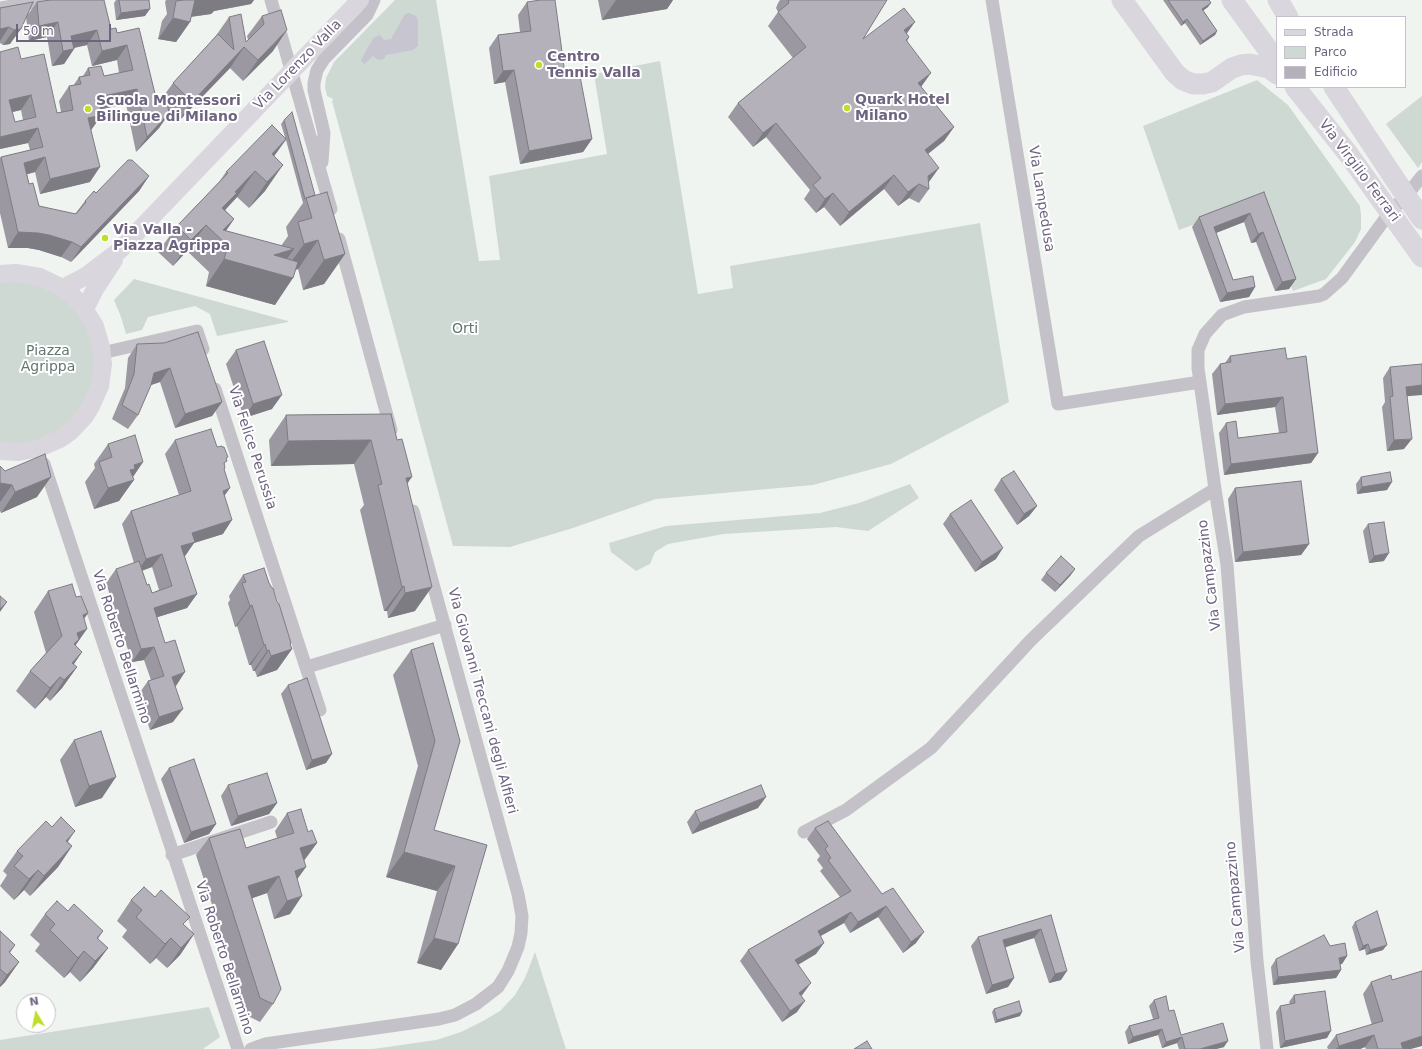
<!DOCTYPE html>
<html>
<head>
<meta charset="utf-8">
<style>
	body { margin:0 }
	#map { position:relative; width:1422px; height:1049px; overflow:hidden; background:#f0f4f0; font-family:"DejaVu Sans",sans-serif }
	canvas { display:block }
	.legend { position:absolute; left:1276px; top:16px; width:130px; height:72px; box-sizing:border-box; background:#fff; border:1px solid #c5c1cc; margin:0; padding:5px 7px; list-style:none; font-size:12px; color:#6e6480 }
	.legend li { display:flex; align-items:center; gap:8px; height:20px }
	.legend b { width:20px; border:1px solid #c5c1cc }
	.north { position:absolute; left:16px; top:993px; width:40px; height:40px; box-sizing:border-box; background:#fff; border:1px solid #c5c1cc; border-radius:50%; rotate:350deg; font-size:11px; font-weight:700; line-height:16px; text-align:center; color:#6e6480 }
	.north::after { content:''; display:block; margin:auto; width:14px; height:18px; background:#c2dd27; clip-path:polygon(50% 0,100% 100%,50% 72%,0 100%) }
	.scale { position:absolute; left:16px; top:24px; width:95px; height:18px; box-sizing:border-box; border:2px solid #6e6480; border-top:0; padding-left:5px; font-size:12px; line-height:14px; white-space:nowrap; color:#6e6480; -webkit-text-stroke:3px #fff; paint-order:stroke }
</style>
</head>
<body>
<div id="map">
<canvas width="1422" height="1049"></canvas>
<ul class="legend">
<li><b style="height:5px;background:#d9d6de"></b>Strada</li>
<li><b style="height:11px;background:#cfd9d4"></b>Parco</li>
<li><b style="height:11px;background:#b4b1bb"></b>Edificio</li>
</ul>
<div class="north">N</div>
<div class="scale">50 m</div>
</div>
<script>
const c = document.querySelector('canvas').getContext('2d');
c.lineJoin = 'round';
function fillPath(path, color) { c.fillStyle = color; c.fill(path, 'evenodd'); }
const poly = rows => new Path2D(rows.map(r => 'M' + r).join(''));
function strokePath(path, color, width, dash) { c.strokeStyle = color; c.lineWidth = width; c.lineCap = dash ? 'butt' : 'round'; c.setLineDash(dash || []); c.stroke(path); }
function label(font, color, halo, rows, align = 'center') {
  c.font = font + ' "DejaVu Sans",sans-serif'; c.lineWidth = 4; c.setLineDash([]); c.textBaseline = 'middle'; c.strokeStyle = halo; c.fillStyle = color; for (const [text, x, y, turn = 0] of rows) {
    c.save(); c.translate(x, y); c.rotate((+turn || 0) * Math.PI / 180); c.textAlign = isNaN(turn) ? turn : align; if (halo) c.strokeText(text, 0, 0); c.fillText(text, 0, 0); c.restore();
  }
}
const green = poly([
	[395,0,436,0,479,261,500,260,489,176,607,154,594,74,660,61,698,294,733,288,730,266,980,223,1009,402,891,464,813,485,656,499,573,528,510,547,453,546,332,101,333,99,327,96,325,87,326,78,334,62],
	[1257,80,1288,105,1360,206,1361,215,1361,229,1355,242,1326,279,1293,291,1257,201,1179,230,1143,126],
	[1422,96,1422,162,1418,168,1386,124],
	[134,279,288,321,288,322,217,336,210,314,195,306,148,317,142,330,126,334,121,317,114,300],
	[20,280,46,287,68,301,85,321,95,345,96,372,89,397,75,419,54,435,29,444,0,445,0,282],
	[910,484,919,498,868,531,836,527,724,534,668,544,655,552,650,564,636,571,611,552,609,543,666,526,820,513,859,503],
	[535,952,566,1049,373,1049,436,1040,461,1032,483,1021,500,1011,515,995,525,978],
	[209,1007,220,1037,203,1049,0,1049,0,1040]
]);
const water = poly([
	[409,13,416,16,418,21,418,46,413,50,386,55,384,59,378,60,373,56,364,64,361,60,369,45,371,43,373,38,380,35,384,40,391,39,405,14]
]);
const street = poly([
	[271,0,331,209],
	[992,0,1058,404,1200,382],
	[0,8,48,0],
	[322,162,324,133,314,90,314,83,317,70,324,59,367,15,374,0],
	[339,239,391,430],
	[102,353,197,331,203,349],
	[215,389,320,710],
	[44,464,238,1049],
	[307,667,445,625],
	[804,832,846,810,931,748,1031,640,1139,536,1215,489],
	[172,855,271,822],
	[251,1049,265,1044,439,1019,455,1015,476,1004,498,987,508,971,518,947,521,933,522,916,518,894,413,511],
	[1267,1049,1257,961,1251,878,1227,565,1215,489,1200,382,1198,368,1198,350,1205,334,1222,315,1244,307,1319,296,1324,294,1342,278,1390,212,1406,196,1422,176]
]);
const secondary = poly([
	[0,274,16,273,40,277,63,288,70,293,83,307,95,326,101,347,103,364,100,386,91,406,85,416,70,432,60,439,39,448,18,452,0,451],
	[63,288,86,276,119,251,360,0],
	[85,309,95,289,114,260]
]);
const primary = poly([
	[1122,0,1175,73,1183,80,1193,84,1203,84,1212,82,1232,68,1241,65,1250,64,1269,68,1277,74],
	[1232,0,1277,62],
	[1278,0,1288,17],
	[1295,87,1349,155,1422,257],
	[1334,87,1406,196,1422,219]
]);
const wall = poly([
	[116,0,149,0,145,16,116,20,114,3],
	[166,0,254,0,251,4,214,11,211,14,191,17,190,22,176,42,158,39,162,21,167,14,165,2],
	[598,0,673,0,667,9,602,20],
	[780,0,887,0,863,39,907,34,909,37,907,42,921,87,954,127,944,141,928,154,929,189,919,203,909,198,898,206,884,189,840,226,824,207,816,213,804,199,810,190,766,137,753,147,728,117,738,103,793,58,768,26,778,12,776,8,778,3],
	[1163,0,1209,0,1208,7,1203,10,1217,31,1215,35,1200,45,1185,23,1181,26],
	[33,2,10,44,3,45,0,43,0,8],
	[37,2,111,29,117,33,139,28,157,102,165,94,173,83,215,37,229,17,246,42,248,40,247,36,262,16,273,51,243,81,230,68,177,123,169,114,159,128,136,152,126,104,101,109,102,115,91,130,90,182,40,194,35,172,27,174,29,184,39,206,75,214,85,201,96,193,149,176,139,191,71,262,61,257,39,250,28,248,8,248,0,213,0,158,1,157,30,150,28,143,0,149,0,52,21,59,57,113,61,112,59,101,69,86,73,86,79,77,83,76,88,68,104,76,119,73,117,60,92,66,87,45,74,48,74,49,64,64,52,66,47,37,29,41,26,17],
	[21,110,23,120,15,122,12,112],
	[527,2,565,74,592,139,583,152,520,164,505,82,494,84,489,48,498,35,520,32,518,15],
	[284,120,315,195,345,254,324,284,303,290,298,269,295,270,275,305,206,286,209,272,187,251,173,266,158,252,177,226,219,182,226,172,285,137,281,124],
	[286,140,303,203,286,227,288,236,281,246,226,231,234,219,225,210,237,197,249,208,265,191,274,156],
	[1264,192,1296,279,1289,289,1275,291,1256,242,1251,243,1244,222,1216,233,1233,280,1255,287,1249,297,1220,302,1192,227,1199,217],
	[137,344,222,402,212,416,175,428,160,382,151,385,138,415,128,429,112,419,125,388,128,358],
	[236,350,272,409,244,418,226,364],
	[1230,356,1287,359,1318,453,1311,463,1224,475,1219,433,1226,423,1238,438,1279,433,1275,407,1217,415,1212,374,1220,364,1225,363],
	[1390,367,1407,396,1404,449,1387,451,1382,407,1385,402,1383,378],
	[391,414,407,483,415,611,388,618,387,611,384,611,360,510,364,505,354,464,271,466,269,440,286,415],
	[175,440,217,447,226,459,224,465,224,496,223,534,194,543,185,556,184,556,197,594,187,608,157,617,176,686,175,686,173,722,150,730,138,695,148,681,151,680,144,660,132,662,106,583,116,569,134,563,122,524,131,511,179,495,165,454],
	[152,567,159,590,152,593,147,585,142,571],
	[108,444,143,462,133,477,119,501,94,509,85,482,95,468,94,464],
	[0,466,5,471,37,497,1,513,0,511],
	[1361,477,1387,490,1357,494,1356,484],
	[1001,479,1037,506,1029,516,1017,525,994,490],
	[1235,488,1309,544,1301,555,1235,562,1228,499],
	[950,514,996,559,975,572,943,524],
	[1368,524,1384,561,1369,563,1363,531],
	[1075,569,1070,576,1055,592,1041,580,1046,573],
	[243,575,269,583,277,602,291,643,290,645,292,649,277,670,257,677,255,671,253,671,251,665,249,665,237,626,235,627,228,603,230,600,229,596],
	[48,591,76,597,88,613,84,619,75,646,82,652,73,665,77,667,62,688,50,701,46,697,35,709,16,691,30,671,46,653,34,612],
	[411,650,460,741,434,830,487,845,458,944,441,970,417,963,437,891,386,877,418,766,393,675],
	[288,685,326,763,306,770,281,694],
	[74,740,102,798,75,807,60,760],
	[169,768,216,824,209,834,184,843,161,779],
	[228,785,277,803,269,814,231,826,221,796],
	[758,808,692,834,687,822,695,811],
	[287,813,308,832,317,843,304,861,306,867,297,879,290,914,274,919,267,893,252,898,273,1004,260,1022,248,1016,196,855,209,838,246,848,277,838,275,831],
	[828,821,916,943,903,953,878,917,850,933,844,923,820,936,816,954,798,965,803,994,801,996,797,1012,782,1022,740,961,748,950,840,897,820,871,823,868,817,860,820,856,807,839,815,828],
	[68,842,72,846,58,867,30,896,24,890,14,900,0,886,7,875,3,871,17,851],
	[131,900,184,925,194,934,180,955,167,968,156,958,150,964,122,937,127,930,117,921],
	[68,911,103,931,98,939,108,948,93,968,80,982,70,972,64,978,35,951,40,944,30,935,45,914],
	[1051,915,1061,980,1049,983,1034,938,1005,947,1014,978,1008,987,986,994,971,946,978,937],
	[1355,922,1383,950,1366,955,1365,949,1359,951,1352,927],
	[0,931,15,945,10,953,19,962,5,982,0,987],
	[1330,946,1347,956,1342,964,1340,964,1341,970,1336,978,1273,985,1271,967,1276,959],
	[1371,982,1411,1049,1366,1049,1365,1047,1360,1049,1328,1049,1327,1047,1336,1035,1372,1025,1363,994],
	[1294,995,1327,1038,1280,1048,1276,1012,1280,1006,1290,1004,1289,1002],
	[1154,1000,1169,1011,1181,1035,1224,1047,1216,1049,1179,1049,1177,1043,1162,1048,1158,1035,1128,1044,1125,1032,1129,1026,1153,1019,1149,1006],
	[994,1009,1020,1016,995,1023,992,1012]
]);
const shadedWall = poly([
	[194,0,254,0,251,4,214,11,211,14,181,18],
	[616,0,673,0,667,9,602,20],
	[1211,3,1208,7,1200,13,1202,9],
	[150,9,145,16,116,20,121,13],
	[173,18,190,22,176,42,158,39],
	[1187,19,1185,23,1181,26,1183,22],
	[58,22,47,37,29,41,39,26],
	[915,22,905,36,904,30],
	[9,27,0,41,0,29],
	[21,29,10,44,3,45,14,30],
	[97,30,87,45,63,50,71,36],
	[287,30,273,51,243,81,258,60],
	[1217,31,1215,35,1200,45,1203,41],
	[127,45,117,60,92,66,102,51],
	[244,47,230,68,177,123,192,102],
	[74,49,64,64,52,66,63,51],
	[514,70,505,82,494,84,503,71],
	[931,73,921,87,908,97,918,83],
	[137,89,126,104,88,112,98,97],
	[31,95,21,110,0,115,9,100],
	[169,113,159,128,136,152,147,137],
	[102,115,91,130,77,133,88,118],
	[776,123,766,137,753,147,763,133],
	[954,127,944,141,915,164,925,150],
	[38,128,28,143,0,149,0,137],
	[286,139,268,165,272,154],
	[592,139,583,152,520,164,529,151],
	[45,157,35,172,14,178,24,163],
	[283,165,265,191,249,208,267,182],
	[100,167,90,182,40,194,50,179],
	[939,168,929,182,928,176],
	[255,171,237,197,226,209,218,219,222,208,235,192],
	[894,175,884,189,840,226,849,212],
	[149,176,139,191,71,262,81,247],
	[919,184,909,198,898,206,908,192],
	[833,193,824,207,816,213,825,199],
	[1250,213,1244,222,1208,236,1214,227],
	[234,219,220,239,223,230],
	[206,225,187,251,173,266,191,240],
	[18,232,38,233,49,235,72,242,61,257,39,250,28,248,8,248],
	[1263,232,1256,242,1251,243,1258,234],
	[318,240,298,269,283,273,304,244],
	[294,249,276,274,293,278,275,305,206,286,224,259,274,255],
	[345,254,324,284,303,290,324,260],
	[1296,279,1289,289,1275,291,1282,282],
	[1255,287,1249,297,1220,302,1227,293],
	[170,368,160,382,145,387,154,373],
	[1422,385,1422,395,1398,397,1406,387],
	[282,395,272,409,244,418,253,404],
	[1283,397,1275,407,1217,415,1225,404],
	[222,402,212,416,175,428,185,414],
	[1412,439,1404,449,1387,451,1394,440],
	[371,440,354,464,271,466,288,441],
	[1318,453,1311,463,1224,475,1231,464],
	[143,462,130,481,134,480,119,501,94,509,108,488,134,465],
	[51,477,37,497,1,513,15,492],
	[412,477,395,501,406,478],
	[1392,482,1387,490,1357,494,1362,487],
	[0,483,12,485,0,502],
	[230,488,220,502,223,491],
	[1037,506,1029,516,1017,525,1024,514],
	[232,520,223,534,194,543,185,556,172,560,181,546,192,533],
	[1309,544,1301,555,1235,562,1243,552],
	[1003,548,996,559,975,572,982,562],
	[1389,553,1384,561,1369,563,1374,556],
	[162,554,152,567,137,572,146,559],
	[1075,569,1070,576,1055,592,1060,585],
	[404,586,387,611,384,611,402,587],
	[432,587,415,611,388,618,405,593],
	[197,594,187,608,145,621,154,608],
	[7,602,0,612,0,609],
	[252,605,237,626,235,627,250,606],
	[88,613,73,634,83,615],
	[87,629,73,649,77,633],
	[291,643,286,651,292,649,277,670,257,677,271,656],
	[265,644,251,665,249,665,264,645],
	[154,647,144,660,132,662,141,649],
	[269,650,255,671,253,671,267,651],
	[82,652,68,673,72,663],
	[77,667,62,688,50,701,64,680],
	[185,672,176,686,162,690,172,677],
	[60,677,46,697,35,709,50,688],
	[183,709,173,722,150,730,159,717],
	[332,754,326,763,306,770,312,760],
	[116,777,102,798,75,807,89,786],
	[766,797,758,808,692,834,700,823],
	[277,803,269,814,231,826,238,816],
	[216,824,209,834,184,843,191,832],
	[75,831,61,852,66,841],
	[317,843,304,860,288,866,300,848],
	[72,846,58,867,30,896,44,876],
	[404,852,455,866,437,891,386,877],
	[306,867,293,885,282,888,295,871],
	[38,870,24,890,14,900,29,879],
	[279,876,267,893,236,904,248,886],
	[302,896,290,914,274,919,287,901],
	[886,906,878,917,850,933,858,922],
	[851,912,844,923,810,942,818,931],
	[1041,929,1034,938,997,950,1003,940],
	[924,932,916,943,903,953,911,942],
	[194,934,180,955,167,968,181,948],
	[171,938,156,958,150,964,165,944],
	[434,938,458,944,441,970,417,963],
	[824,943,816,954,787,971,795,960],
	[1368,944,1365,949,1359,951,1363,946],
	[1387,945,1383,950,1366,955,1370,950],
	[108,948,93,968,80,982,95,961],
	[84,951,70,972,64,978,78,958],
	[1347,956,1342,964,1334,966,1339,958],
	[19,962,5,982,0,987,0,985,7,975],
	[1341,970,1336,978,1273,985,1278,977],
	[1067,971,1061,980,1049,983,1055,974],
	[1014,978,1008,987,986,994,992,985],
	[811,983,803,994,791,1004,799,993],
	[805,1001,797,1012,782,1022,790,1011],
	[1022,1012,1020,1016,995,1023,997,1020],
	[1162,1029,1158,1035,1128,1044,1133,1037],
	[1331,1031,1327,1038,1280,1048,1285,1041],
	[1374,1035,1365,1047,1360,1049,1336,1049,1339,1046],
	[1422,1036,1422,1046,1411,1049,1397,1049,1401,1043],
	[1182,1037,1177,1043,1162,1048,1166,1042],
	[1228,1041,1224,1047,1216,1049,1200,1049]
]);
const building = poly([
	[50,0,104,0,111,29,116,28,117,33,139,28,157,102,165,93,169,113,147,137,137,89,98,97,102,115,88,118,100,167,50,179,45,157,24,163,29,184,33,183,39,206,76,214,86,202,85,201,94,191,96,193,128,160,132,160,149,176,81,247,72,242,49,235,38,233,18,232,1,157,43,147,38,128,0,137,0,52,18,47,21,59,44,54,57,113,73,110,69,86,81,84,79,77,90,75,88,68,101,66,104,76,133,70,127,45,102,51,97,30,71,36,74,49,63,51,58,22,39,26,37,2,50,0],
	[31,95,36,117,15,122,9,100,31,95],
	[119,0,149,0,150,9,121,13,119,0],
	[183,0,195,0,190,22,173,18,176,1,183,0],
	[540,0,555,0,565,74,579,71,592,139,529,151,514,70,503,71,498,35,531,31,527,2,540,0],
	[788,0,887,0,863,39,904,8,915,22,904,30,909,37,906,40,931,73,918,83,954,127,925,150,939,168,928,176,929,189,919,184,908,192,894,175,849,212,833,193,825,199,813,185,821,178,776,123,763,133,738,103,806,47,778,12,789,3,788,0],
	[1168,0,1209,0,1211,3,1202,9,1217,31,1203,41,1187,19,1183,22,1168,0],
	[33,2,21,29,14,30,9,27,0,29,0,8,33,2],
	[281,10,287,30,258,60,244,47,192,102,173,83,218,34,234,50,229,17,241,14,246,42,264,24,262,16,281,10],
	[292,112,315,195,306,198,305,199,284,120,292,112],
	[272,125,286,139,272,154,283,165,267,182,255,171,235,192,237,193,222,208,234,219,223,230,294,249,274,255,298,262,293,278,224,259,228,246,206,225,191,240,177,226,228,173,226,172,272,125],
	[327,192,345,254,324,260,318,240,304,244,298,222,312,218,306,198,327,192],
	[1264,192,1296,279,1282,282,1263,232,1258,234,1250,213,1214,227,1233,280,1253,276,1255,287,1227,293,1199,217,1264,192],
	[198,332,222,402,185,414,170,368,154,373,151,385,138,415,122,405,134,374,137,344,164,343,198,332],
	[264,341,282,395,253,404,236,350,264,341],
	[1285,348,1287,359,1306,356,1318,453,1231,464,1226,423,1236,421,1238,438,1287,432,1283,397,1225,404,1220,364,1231,362,1230,356,1285,348],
	[1422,364,1422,385,1406,387,1412,439,1394,440,1390,397,1393,396,1390,367,1422,364],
	[391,414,397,440,402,439,412,477,406,478,432,587,405,593,404,586,402,587,378,485,382,484,371,440,288,441,286,415,391,414],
	[211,429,217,447,222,446,222,447,224,447,228,457,226,458,227,461,224,463,225,468,224,469,230,488,223,491,232,520,192,533,195,542,181,546,197,594,154,608,165,643,175,640,185,672,172,677,183,709,159,717,148,681,164,676,154,647,141,649,116,569,139,561,147,585,149,584,152,593,172,586,162,554,146,559,131,511,191,491,175,440,211,429],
	[135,435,143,462,134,465,135,469,130,470,134,480,108,488,99,462,112,457,108,444,135,435],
	[45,454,51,477,15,492,12,485,0,483,0,466,5,471,45,454],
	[1014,471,1037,506,1024,514,1001,479,1014,471],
	[1390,472,1392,482,1362,487,1361,477,1390,472],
	[1301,481,1309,544,1243,552,1235,488,1301,481],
	[971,500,1003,548,982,562,950,514,971,500],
	[1384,522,1389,553,1374,556,1368,524,1384,522],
	[1061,556,1075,569,1060,585,1046,573,1061,556],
	[264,568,269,583,272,588,273,588,277,602,279,604,291,643,290,644,292,649,271,656,269,650,267,651,265,644,264,645,252,605,250,606,242,583,246,582,243,575,264,568],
	[72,584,76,597,81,596,88,613,83,615,87,629,77,633,79,639,74,644,82,652,72,663,77,667,64,680,60,677,50,688,30,671,62,636,48,591,72,584],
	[0,596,7,602,0,609,0,596],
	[433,643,460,741,434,830,487,845,458,944,434,938,455,866,404,852,435,741,411,650,433,643],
	[307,678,332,754,312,760,288,685,307,678],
	[101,731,116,777,89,786,74,740,101,731],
	[194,759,216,824,191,832,169,768,194,759],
	[267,773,277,803,238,816,228,785,267,773],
	[761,785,766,797,700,823,695,811,761,785],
	[301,809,308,832,312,830,317,843,300,848,306,867,295,871,302,896,287,901,279,876,248,886,281,989,273,1004,260,998,209,838,240,829,246,848,294,833,287,813,301,809],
	[61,817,75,831,66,841,72,846,44,876,38,870,29,879,14,866,23,856,17,851,46,821,52,827,61,817],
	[828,821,882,894,893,888,924,932,911,942,886,906,858,922,851,912,818,931,824,943,795,960,811,983,799,993,805,1001,790,1011,748,950,851,891,828,860,831,858,825,849,828,846,815,828,828,821],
	[144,887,155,897,161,890,190,917,183,924,194,934,181,948,171,938,165,944,136,917,142,910,131,900,144,887],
	[57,901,68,911,74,904,103,931,97,938,108,948,95,961,84,951,78,958,50,930,55,924,45,914,57,901],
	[1377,911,1387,945,1370,950,1368,944,1363,946,1355,922,1377,911],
	[1051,915,1067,971,1055,974,1041,929,1003,940,1014,978,992,985,978,937,1051,915],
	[0,931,15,945,9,952,19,962,7,975,0,969,0,931],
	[1324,935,1330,946,1345,943,1347,956,1339,958,1341,970,1278,977,1276,959,1324,935],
	[1422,971,1422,1036,1401,1043,1403,1049,1378,1049,1374,1035,1339,1046,1336,1035,1383,1021,1371,982,1391,975,1392,980,1422,971],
	[1325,991,1331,1031,1285,1041,1280,1006,1295,1003,1294,995,1325,991],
	[1166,996,1169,1011,1174,1010,1181,1035,1223,1023,1228,1041,1200,1049,1185,1049,1182,1037,1166,1042,1162,1029,1133,1037,1129,1026,1159,1018,1154,1000,1166,996],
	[1019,1001,1022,1012,997,1020,994,1009,1019,1001],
	[867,1041,872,1049,854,1049,867,1041]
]);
const markers = [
	[539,65,4,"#c2dd27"],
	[847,108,4,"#c2dd27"],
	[88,109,4,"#c2dd27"],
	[105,238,4,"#c2dd27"]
];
const poiNames = [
	["Centro",547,57],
	["Tennis Valla",547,73],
	["Quark Hotel",855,100],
	["Milano",855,116],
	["Scuola Montessori",96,101],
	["Bilingue di Milano",96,117],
	["Via Valla -",113,230],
	["Piazza Agrippa",113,246]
];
const streetNames = [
	["Via Lorenzo Valla",298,65,-46],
	["Via Virgilio Ferrari",1359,171,53],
	["Via Lampedusa",1041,199,81],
	["Via Felice Perussia",252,448,72],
	["Via Campazzino",1210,575,-97],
	["Via Roberto Bellarmino",121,647,72],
	["Via Giovanni Treccani degli Alfieri",482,701,75],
	["Via Campazzino",1236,897,-95],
	["Via Roberto Bellarmino",224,958,72]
];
const parkNames = [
	["Orti",465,329],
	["Piazza",48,351],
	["Agrippa",48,367]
];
fillPath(green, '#cfd9d4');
fillPath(water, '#c7c5d0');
strokePath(street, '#c4c2c8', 13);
strokePath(secondary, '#d9d6de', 18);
strokePath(primary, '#d9d6de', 21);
fillPath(wall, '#9b98a1');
fillPath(shadedWall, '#7e7c83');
fillPath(building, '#b4b1bb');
strokePath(building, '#7e7c83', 1);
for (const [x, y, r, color] of markers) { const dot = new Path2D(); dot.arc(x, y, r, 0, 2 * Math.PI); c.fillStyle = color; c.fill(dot); strokePath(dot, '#fff', 1.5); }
label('bold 14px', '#6e6480', '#fff', poiNames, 'left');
label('14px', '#6e6480', '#fff', streetNames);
label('14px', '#627771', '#fff', parkNames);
</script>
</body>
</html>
